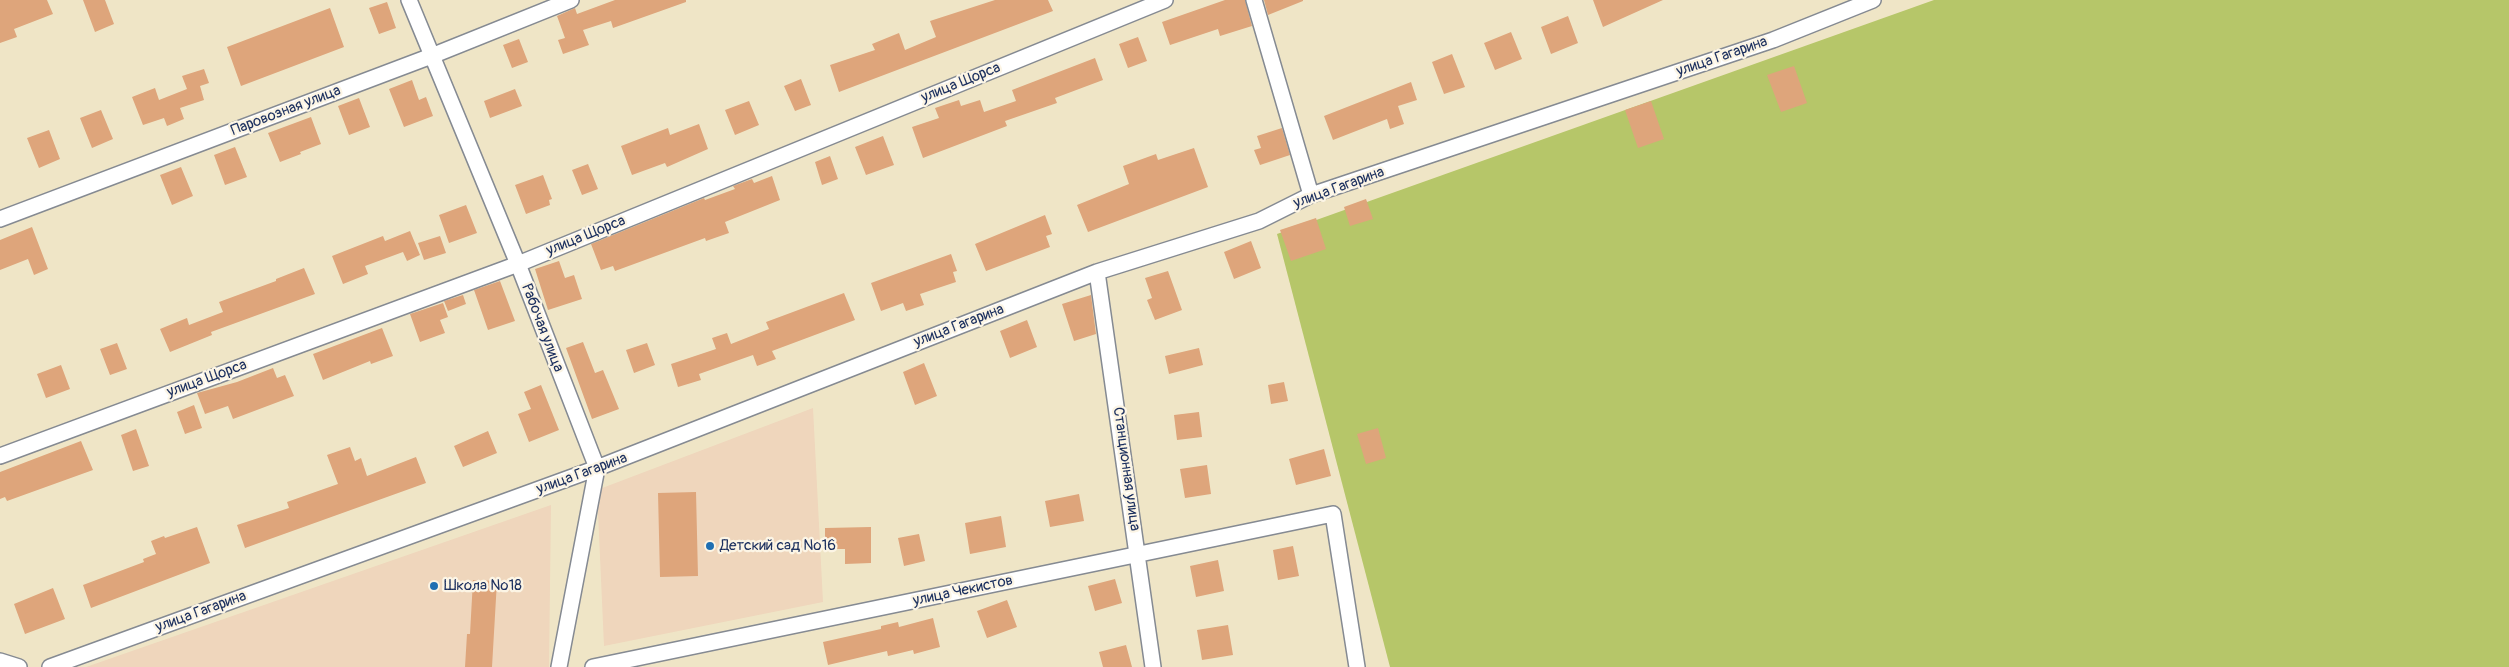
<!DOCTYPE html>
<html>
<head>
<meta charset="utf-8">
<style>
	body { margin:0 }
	canvas { display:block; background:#efe5c6 }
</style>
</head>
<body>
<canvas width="2509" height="667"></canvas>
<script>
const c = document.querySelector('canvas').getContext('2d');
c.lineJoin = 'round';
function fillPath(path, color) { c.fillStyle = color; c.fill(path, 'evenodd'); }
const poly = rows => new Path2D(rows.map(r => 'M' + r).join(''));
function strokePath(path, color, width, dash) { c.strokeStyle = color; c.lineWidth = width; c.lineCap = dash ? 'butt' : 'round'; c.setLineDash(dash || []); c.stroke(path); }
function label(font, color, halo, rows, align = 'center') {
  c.font = font + ' Pangolin,sans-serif'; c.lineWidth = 4.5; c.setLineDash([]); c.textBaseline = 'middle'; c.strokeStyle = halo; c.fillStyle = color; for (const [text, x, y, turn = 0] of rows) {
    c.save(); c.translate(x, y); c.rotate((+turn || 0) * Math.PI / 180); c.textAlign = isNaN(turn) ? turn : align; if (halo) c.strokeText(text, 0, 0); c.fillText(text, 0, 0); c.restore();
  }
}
const built = poly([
	[813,408,823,602,604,646,597,490],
	[551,505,549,667,86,667]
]);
const green = poly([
	[1934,0,2509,0,2509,667,1390,667,1277,234]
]);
const building = poly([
	[0,0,47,0,53,14,14,29,17,37,0,43],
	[83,0,105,0,114,24,95,32],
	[615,0,686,0,686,2,613,28,611,21,583,30,589,45,563,54,558,40,565,38,557,16,575,8,577,14],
	[995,0,1048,0,1053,11,839,92,830,65,875,50,872,44,899,33,905,50,936,37,930,21],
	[1225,0,1245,0,1252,26,1220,36,1218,29,1170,45,1162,22],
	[1264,0,1303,0,1303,1,1268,15],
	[1593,0,1663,0,1603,27],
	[387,2,396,28,379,34,369,8],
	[330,8,344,47,241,86,227,47],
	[1568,16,1578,43,1551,54,1541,27],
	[1511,32,1522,59,1495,70,1484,43],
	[1138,37,1147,61,1128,68,1119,44],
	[519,39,528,62,512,68,503,45],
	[1452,54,1465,87,1444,94,1432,62],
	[1095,58,1103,80,1055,98,1057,103,1005,121,1007,126,923,158,912,127,939,118,935,108,959,100,961,106,980,100,984,112,1016,101,1012,90],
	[1794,66,1807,103,1781,112,1767,75],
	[204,69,209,83,200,86,204,100,180,108,184,119,167,126,164,118,143,125,132,97,155,88,159,100,187,89,182,76],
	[801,79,811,105,795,111,784,86],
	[412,80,419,100,426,97,433,116,404,127,389,89],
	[1411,82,1417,100,1398,106,1404,124,1390,129,1387,119,1333,140,1324,116],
	[515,89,522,106,490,118,484,101],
	[359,98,370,127,349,135,338,106],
	[749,101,759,125,735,135,725,110],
	[1651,101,1664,139,1638,148,1625,110],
	[101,110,113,139,92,148,80,118],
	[311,117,321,144,300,152,301,154,280,162,268,133],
	[699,124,708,149,667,167,665,163,632,175,621,146,668,128,670,135],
	[1282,128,1290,155,1260,165,1254,150,1261,148,1257,136],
	[49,130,60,159,39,168,27,138],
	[883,136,894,165,866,175,855,147],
	[235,147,247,177,225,185,214,155],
	[1194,148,1208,187,1088,232,1077,205,1129,184,1123,166,1156,154,1158,160],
	[830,156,838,179,822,185,815,162],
	[588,164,598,189,582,195,572,170],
	[181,167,193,196,172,205,160,175],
	[543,175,552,199,549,200,550,205,526,214,515,185],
	[772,176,780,200,725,222,729,233,706,241,705,238,615,271,613,266,601,270,591,244,704,198,705,200,735,189,733,186,752,179,754,183],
	[1366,199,1373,219,1350,226,1344,207],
	[466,205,477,233,449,243,439,215],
	[1045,215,1052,234,1046,236,1050,247,986,271,975,244],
	[1316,218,1326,249,1291,261,1280,230],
	[32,227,48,269,34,275,28,259,0,270,0,240],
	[410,231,420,255,407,261,403,252,365,266,368,274,343,284,332,256,383,236,385,241],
	[440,236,446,253,424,260,418,243],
	[1251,241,1261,268,1234,279,1224,252],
	[951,254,957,271,953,272,956,282,920,294,924,305,906,311,903,303,881,311,871,283],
	[559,261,565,278,574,275,582,299,548,310,535,269],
	[304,268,315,294,211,332,212,335,170,352,160,329,187,318,189,325,223,312,219,302,276,281,276,279],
	[1168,271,1182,310,1155,320,1147,300,1152,298,1145,278],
	[500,281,515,321,488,330,474,290],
	[844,293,855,320,772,351,776,359,757,366,753,355,699,374,701,380,678,387,671,364,716,349,712,338,727,333,731,344,769,329,766,322],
	[463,295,466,304,448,311,444,301],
	[1091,295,1096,334,1074,341,1062,304],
	[443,303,448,317,440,320,445,333,420,342,410,314],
	[1027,320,1037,347,1010,358,1000,331],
	[382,328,393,356,371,364,370,361,323,380,313,354],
	[583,342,595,373,603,370,619,409,592,419,566,348],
	[117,343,127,369,110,375,100,349],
	[647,343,655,365,634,373,626,350],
	[1199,348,1203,365,1169,374,1165,356],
	[924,363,937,396,915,405,903,372],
	[61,365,70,389,46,398,37,374],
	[273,368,277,378,285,375,294,396,233,419,228,406,205,414,197,393,237,382],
	[1284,382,1288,401,1271,404,1268,385],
	[541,385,559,430,529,442,518,414,531,409,524,392],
	[194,405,202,428,185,434,177,412],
	[1199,412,1202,437,1177,440,1174,415],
	[1378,428,1386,458,1366,464,1357,434],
	[136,429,149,466,133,471,121,435],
	[488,431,497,453,463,467,454,446],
	[81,441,93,470,7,501,5,497,0,499,0,472],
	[350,447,355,461,361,458,367,476,416,457,426,483,245,548,237,525,289,508,287,502,338,484,327,455],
	[1324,449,1331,476,1296,485,1289,459],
	[1207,465,1211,494,1185,498,1180,469],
	[696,492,698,576,660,577,658,493],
	[1079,494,1084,521,1050,527,1045,501],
	[1001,516,1006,547,970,554,965,523],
	[197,527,210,563,91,608,83,585,144,562,143,559,156,554,151,541,164,536,165,538],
	[871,527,871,563,845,564,845,549,825,549,825,528],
	[919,534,925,561,904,566,898,538],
	[1293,546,1299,576,1278,580,1273,550],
	[1218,560,1224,591,1196,597,1190,566],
	[1115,579,1122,603,1095,611,1088,586],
	[473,580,497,581,492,667,465,667,467,634,470,634],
	[53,588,65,619,25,634,14,604],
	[1007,600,1017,627,987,638,977,611],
	[933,618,940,647,914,654,913,650,888,656,887,651,828,665,823,642,881,629,881,626,898,622,899,627],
	[1228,625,1233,655,1202,660,1197,630],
	[1126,645,1132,667,1103,667,1099,652]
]);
const street = poly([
	[409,0,518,264,597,468,559,667],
	[1254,0,1311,195],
	[0,219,434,55,571,0],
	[1097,272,1153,667],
	[0,456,518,264,1165,0],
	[0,661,19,667],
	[50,667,597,468,1097,272,1259,221,1311,195,1773,40,1873,0],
	[593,667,1333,514,1357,667]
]);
const markers = [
	[710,546,5,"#1f6fb2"],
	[434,586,5,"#1f6fb2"]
];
const streetNames = [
	["улица Гагарина",1722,57,-19],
	["улица Щорса",961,83,-22],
	["Паровозная улица",286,111,-21],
	["улица Гагарина",1339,188,-20],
	["улица Щорса",586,236,-22],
	["улица Гагарина",959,326,-21],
	["Рабочая улица",542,328,69],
	["улица Щорса",207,379,-20],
	["Станционная улица",1126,469,82],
	["улица Гагарина",582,474,-20],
	["улица Чекистов",963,591,-12],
	["улица Гагарина",201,612,-20]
];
const poiNames = [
	["Детский сад №16",720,546],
	["Школа №18",444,586]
];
fillPath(built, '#efd6bc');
fillPath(green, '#b6c669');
fillPath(building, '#dea57b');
strokePath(street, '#858a92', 18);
strokePath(street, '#fff', 15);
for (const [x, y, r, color] of markers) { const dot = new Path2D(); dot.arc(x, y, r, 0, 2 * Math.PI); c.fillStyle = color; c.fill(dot); strokePath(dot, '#fcf5e5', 2); }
label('15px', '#1b2f5e', '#fcf5e5', streetNames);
label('15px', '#1b2f5e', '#fcf5e5', poiNames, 'left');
</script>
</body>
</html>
